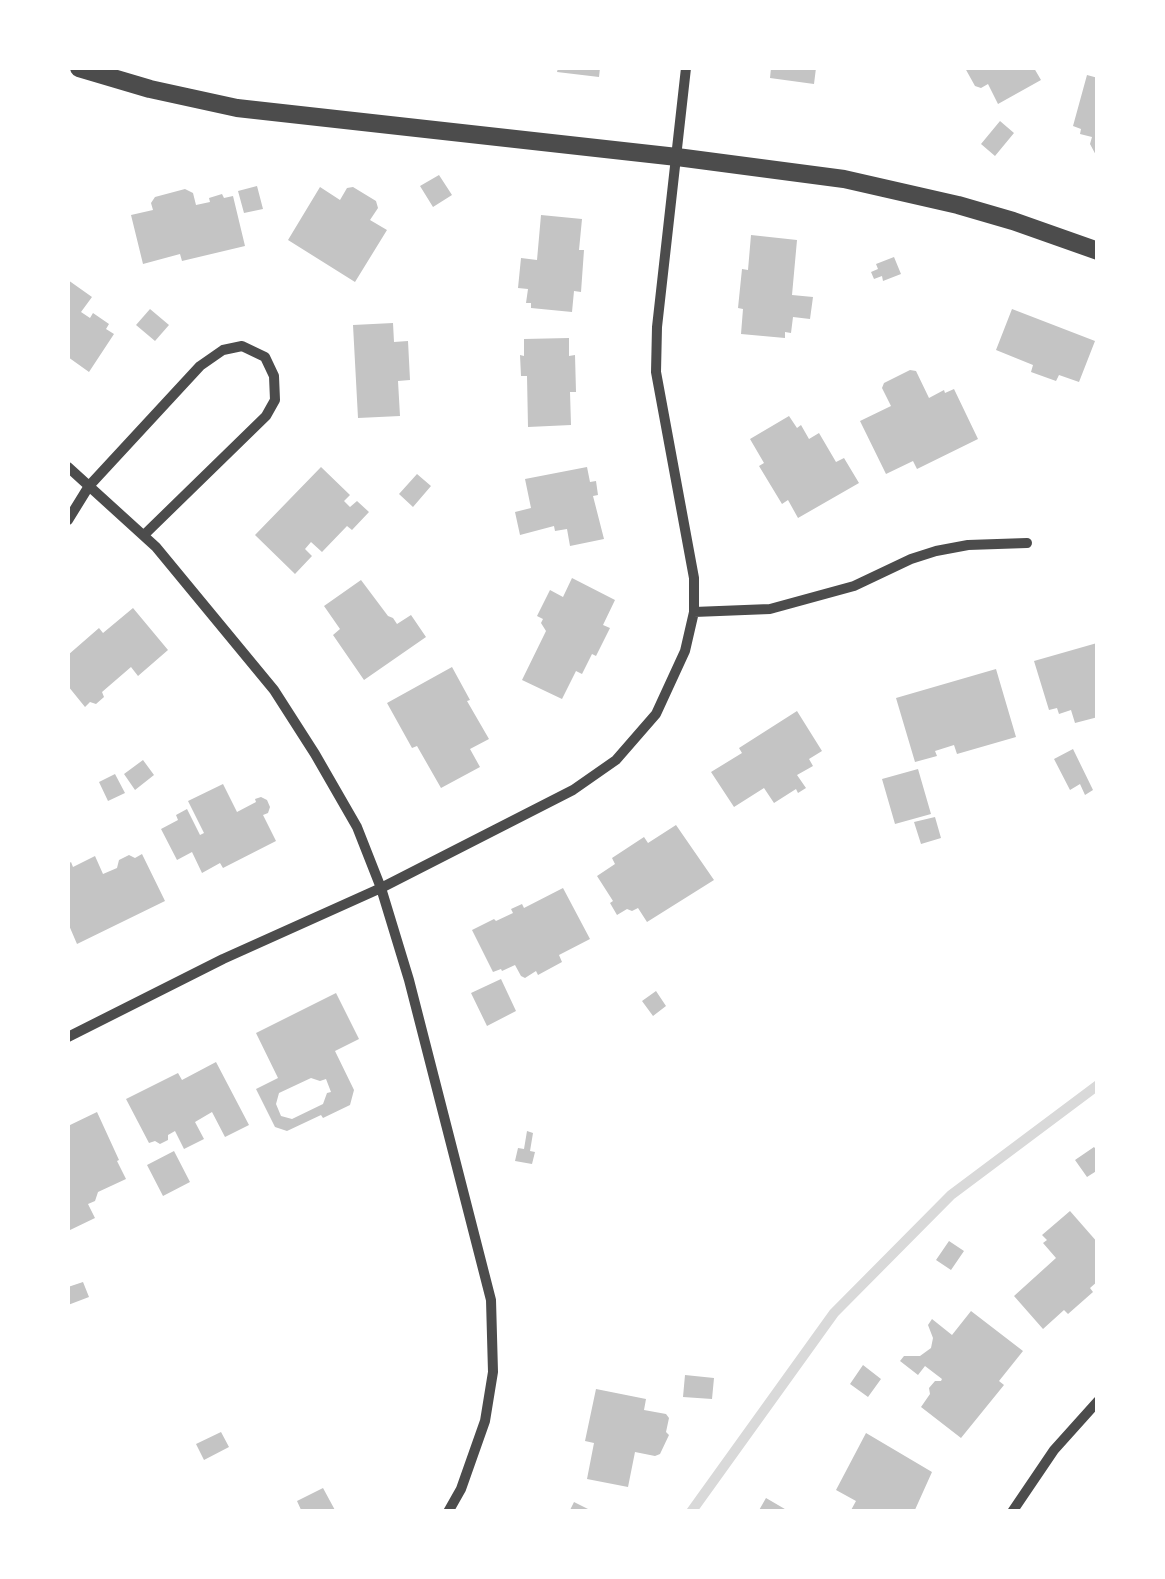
<!DOCTYPE html>
<html>
<head>
<meta charset="utf-8">
<style>
	body { margin:0 }
	#map { position:relative; width:1165px; height:1579px; overflow:hidden; background:#fff; font-family:Montserrat,sans-serif }
	canvas { display:block }
	.frame { position:absolute; inset:0; border:70px solid #fff; pointer-events:none }
</style>
</head>
<body>
<div id="map">
<canvas width="1165" height="1579"></canvas>
<div class="frame"></div>
</div>
<script>
const c = document.querySelector('canvas').getContext('2d');
c.lineJoin = 'round';
const poly = rows => new Path2D(rows.map(r => 'M' + r).join(''));
function strokePath(path, color, width, dash) { c.strokeStyle = color; c.lineWidth = width; c.lineCap = dash ? 'butt' : 'round'; c.setLineDash(dash || []); c.stroke(path); }
function fillPath(path, color) { c.fillStyle = color; c.fill(path, 'evenodd'); }
const stream = poly([
	[691,1512,834,1313,951,1195,1098,1085]
]);
const building = poly([
	[558,68,600,68,599,77,557,72],
	[771,68,816,68,814,84,770,78],
	[965,68,1034,68,1041,80,998,104,988,84,981,88,975,86],
	[1087,75,1098,78,1098,159,1090,144,1092,137,1080,134,1081,129,1073,126],
	[1000,121,1014,133,995,156,981,144],
	[439,175,452,195,433,207,420,186],
	[257,186,263,209,244,213,238,191],
	[320,187,340,200,347,188,353,187,376,201,378,208,370,220,387,230,355,282,288,240],
	[185,189,193,193,196,205,210,202,209,198,222,194,224,198,233,196,245,246,182,261,180,254,143,264,131,215,153,210,151,203,155,197],
	[541,215,582,219,579,250,584,250,581,292,574,291,572,312,531,308,531,303,526,303,528,289,518,288,521,258,537,260],
	[751,235,797,240,792,295,813,297,810,319,793,317,791,333,785,332,785,338,741,334,743,309,738,308,742,269,748,270],
	[894,257,901,274,883,281,882,276,874,279,871,272,878,269,876,264],
	[68,280,92,297,81,312,90,318,93,313,109,324,106,329,114,334,89,372,68,357],
	[150,309,169,325,155,341,136,325],
	[1012,309,1095,341,1079,382,1059,375,1056,381,1031,372,1033,365,996,350],
	[393,323,394,342,408,341,410,380,398,381,400,416,358,418,353,325],
	[569,338,569,356,575,355,576,392,570,392,571,425,528,427,527,376,521,376,520,355,524,356,524,339],
	[910,370,916,371,929,398,944,390,945,393,954,389,978,439,917,469,913,461,886,474,860,421,891,406,882,388,884,383],
	[789,416,797,428,801,425,809,439,819,433,836,462,844,458,859,483,798,518,788,500,782,504,759,466,764,463,750,439],
	[321,467,350,495,344,501,350,507,357,501,369,512,352,530,347,526,322,552,311,542,305,549,312,556,295,574,255,535],
	[587,467,590,482,596,481,598,495,593,496,604,539,570,546,567,529,555,531,554,526,520,535,515,512,531,508,525,479],
	[417,474,431,486,413,507,399,494],
	[572,578,615,600,603,625,610,628,596,656,592,654,582,674,576,671,562,699,522,680,546,631,541,623,543,619,537,616,550,590,563,597],
	[361,580,388,616,393,618,397,624,411,615,426,637,364,680,333,635,340,629,324,606],
	[133,608,168,650,138,676,131,667,102,692,104,697,96,704,90,702,85,707,68,686,68,655,99,628,103,633],
	[1097,643,1098,717,1075,723,1071,710,1059,714,1057,708,1049,710,1034,661],
	[452,667,470,700,467,701,489,739,470,749,480,767,441,788,417,746,412,748,387,703],
	[996,669,1016,737,957,754,954,745,935,751,937,756,915,762,896,698],
	[797,711,822,751,809,759,813,766,797,775,806,788,798,793,796,789,774,803,764,788,734,807,711,772,742,753,739,748],
	[1073,749,1093,790,1085,795,1080,784,1070,790,1054,759],
	[143,760,154,775,135,790,124,774],
	[918,769,931,814,895,824,882,779],
	[115,774,125,793,108,801,99,782],
	[223,784,237,812,256,802,255,799,261,797,267,800,270,807,268,813,263,815,276,841,223,868,220,863,202,873,192,852,177,860,161,829,178,820,176,815,187,809,200,835,204,833,188,801],
	[935,817,941,838,921,844,914,822],
	[676,825,714,880,647,922,638,908,632,911,627,909,617,915,610,903,613,901,597,876,615,864,612,858,644,837,648,843],
	[142,854,165,901,77,944,68,923,68,864,71,862,73,867,95,856,103,874,117,868,119,860,129,855,135,858],
	[563,888,590,939,559,955,562,962,538,975,536,971,525,978,521,976,515,965,502,971,501,969,493,972,472,930,494,919,496,921,513,913,511,909,522,904,524,908],
	[501,979,516,1011,487,1026,471,993],
	[656,991,666,1006,653,1016,642,1001],
	[336,993,359,1039,335,1051,354,1090,350,1105,323,1118,321,1115,287,1131,275,1127,256,1089,278,1078,256,1033],
	[311,1078,320,1081,326,1079,331,1092,327,1093,323,1104,292,1119,281,1116,276,1104,279,1093],
	[216,1062,249,1125,225,1137,212,1112,195,1122,204,1139,184,1149,175,1131,168,1135,168,1140,160,1144,155,1141,149,1143,126,1099,178,1073,182,1080],
	[97,1112,119,1160,117,1161,126,1179,98,1192,95,1201,88,1204,95,1218,68,1231,68,1126],
	[527,1131,533,1133,530,1151,535,1152,532,1164,515,1161,518,1148,524,1149],
	[1094,1147,1098,1152,1098,1170,1087,1177,1075,1160],
	[174,1151,190,1182,163,1196,147,1165],
	[1070,1211,1098,1243,1098,1281,1090,1288,1093,1292,1068,1314,1064,1310,1043,1329,1014,1296,1056,1258,1043,1243,1047,1240,1042,1235],
	[949,1241,964,1251,951,1270,936,1260],
	[83,1282,89,1297,68,1305,68,1287],
	[971,1311,1023,1351,999,1381,1004,1385,961,1438,921,1407,930,1394,929,1388,935,1381,941,1381,942,1379,925,1366,918,1375,900,1361,904,1356,920,1356,931,1348,933,1338,928,1325,932,1319,952,1335],
	[863,1365,881,1379,868,1397,850,1384],
	[685,1375,714,1378,712,1399,683,1397],
	[596,1389,646,1399,644,1410,666,1414,669,1418,666,1432,669,1435,660,1454,655,1456,635,1452,628,1487,587,1479,594,1443,585,1441],
	[221,1432,229,1447,204,1460,196,1444],
	[866,1433,932,1472,914,1512,850,1512,856,1501,836,1490],
	[323,1488,336,1512,302,1512,297,1501],
	[766,1498,790,1512,758,1512],
	[574,1502,594,1512,569,1512]
]);
const minor = poly([
	[68,467,156,547,274,690,315,754,357,827,381,888,409,980,491,1300,493,1372,485,1421,461,1489,448,1512],
	[68,520,89,486,200,366,223,350,242,346,265,357,274,376,275,400,266,416,145,534],
	[694,612,770,609,854,586,911,559,936,551,968,545,1027,543],
	[68,1037,223,959,381,888,573,790,616,760,656,714,685,651,694,612,694,578,656,372,657,327,686,68],
	[1012,1512,1054,1450,1098,1401]
]);
const tertiary = poly([
	[79,68,150,89,237,108,677,157,844,179,958,205,1013,221,1098,251]
]);
strokePath(stream, '#d9d9d9', 10);
fillPath(building, '#c4c4c4');
strokePath(minor, '#4c4c4c', 10);
strokePath(tertiary, '#4c4c4c', 18);
</script>
</body>
</html>
